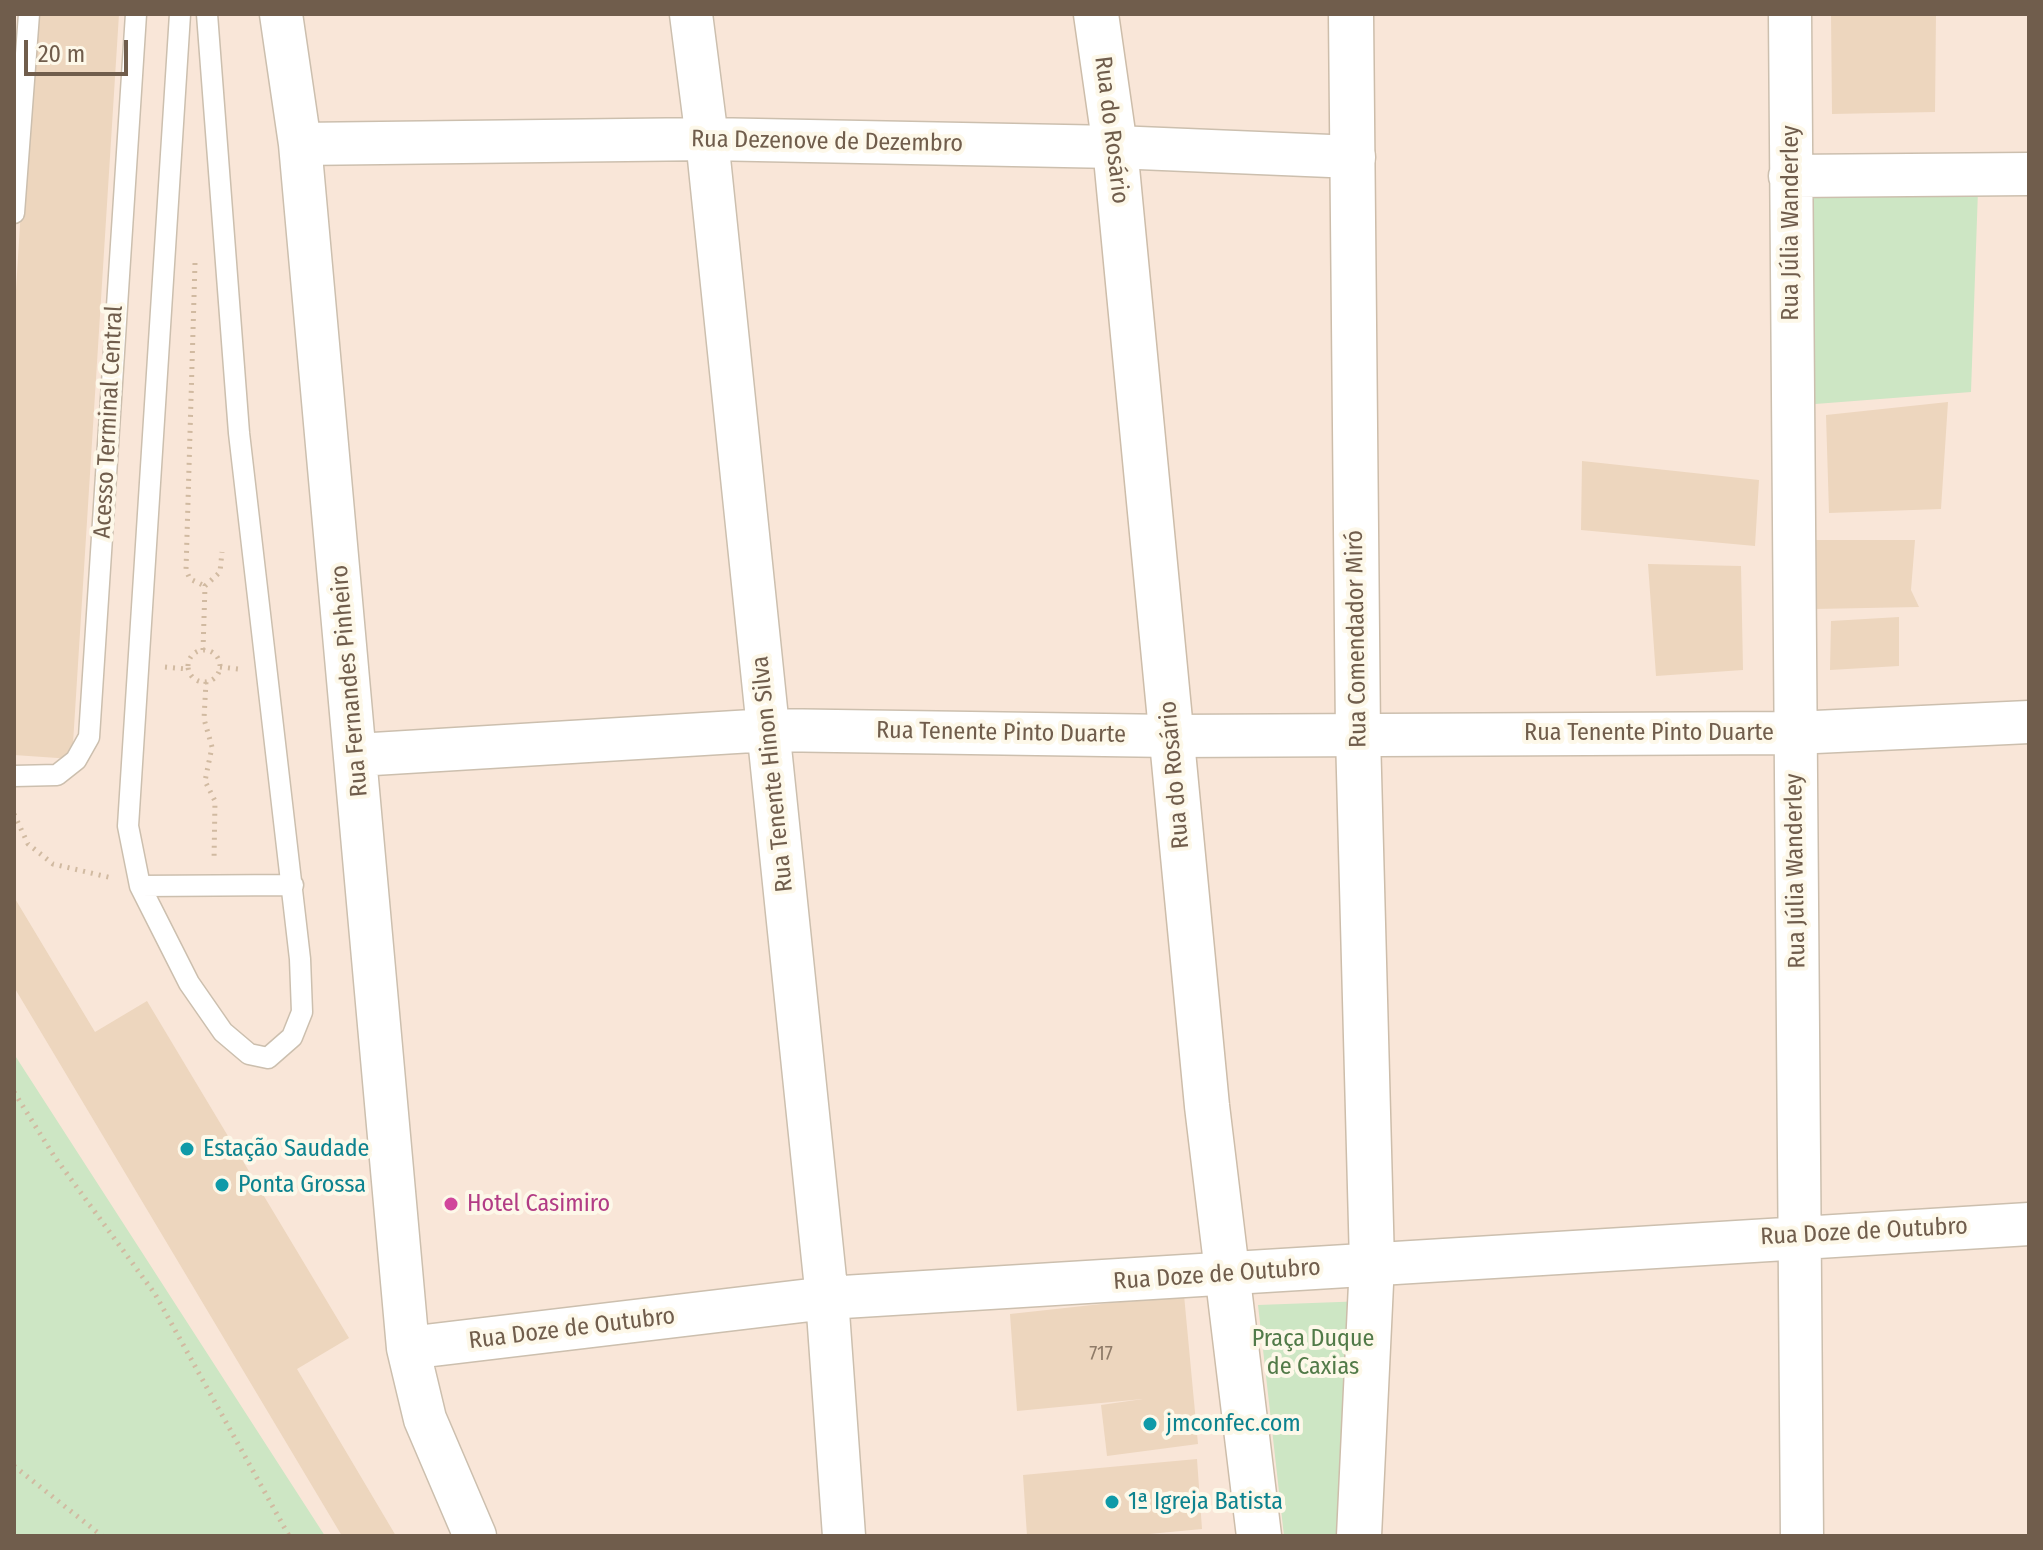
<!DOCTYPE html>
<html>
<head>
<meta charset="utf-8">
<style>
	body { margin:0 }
	#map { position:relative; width:2043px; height:1550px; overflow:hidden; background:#faf4e4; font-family:"Fira Sans Condensed",sans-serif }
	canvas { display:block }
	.frame { position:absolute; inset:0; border:16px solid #705d4c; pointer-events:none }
	.scale { position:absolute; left:24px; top:40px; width:104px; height:36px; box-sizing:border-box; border:4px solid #705d4c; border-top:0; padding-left:10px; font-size:24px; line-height:28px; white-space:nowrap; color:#705d4c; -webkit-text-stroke:6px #fdf8e9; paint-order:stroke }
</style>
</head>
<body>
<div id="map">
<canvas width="2043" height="1550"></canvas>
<div class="frame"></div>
<div class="scale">20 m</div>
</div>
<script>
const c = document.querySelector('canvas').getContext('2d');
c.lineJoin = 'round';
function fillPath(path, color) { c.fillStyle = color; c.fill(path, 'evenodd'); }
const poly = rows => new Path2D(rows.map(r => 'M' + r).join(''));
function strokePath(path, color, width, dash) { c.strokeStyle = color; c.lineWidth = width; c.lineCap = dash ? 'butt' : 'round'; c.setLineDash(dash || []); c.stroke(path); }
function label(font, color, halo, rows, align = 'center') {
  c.font = font + ' "Fira Sans Condensed",sans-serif'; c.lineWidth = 8; c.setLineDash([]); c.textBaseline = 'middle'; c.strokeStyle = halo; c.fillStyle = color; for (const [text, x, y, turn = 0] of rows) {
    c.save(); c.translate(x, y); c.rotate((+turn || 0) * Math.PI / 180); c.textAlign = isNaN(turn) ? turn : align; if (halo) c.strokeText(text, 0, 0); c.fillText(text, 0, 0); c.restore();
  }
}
const commercial = poly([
	[14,14,2029,14,2029,1536,14,1536]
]);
const green = poly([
	[1978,190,1971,392,1815,404,1808,191],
	[14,1054,325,1536,14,1536],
	[1366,1301,1350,1536,1284,1536,1258,1305]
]);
const building = poly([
	[33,14,119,14,72,759,14,755,14,322],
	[1831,14,1936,14,1935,112,1832,114],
	[1948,402,1941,509,1829,513,1826,415],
	[1582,461,1759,480,1755,546,1581,530],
	[1811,540,1915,540,1911,590,1919,607,1814,609],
	[1648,564,1741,566,1743,670,1656,676],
	[1899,617,1899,666,1830,670,1831,621],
	[14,897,95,1032,147,1001,349,1338,297,1369,396,1536,342,1536,14,987],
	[1184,1295,1198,1444,1107,1456,1101,1405,1143,1399,1017,1411,1010,1314],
	[1197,1459,1202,1529,1128,1536,1027,1536,1023,1475]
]);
const path = poly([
	[195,263,186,570,190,579,205,586],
	'188 666a16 16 0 1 1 32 0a16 16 0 1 1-32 0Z',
	[203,650,205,586,220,572,222,552],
	[165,667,187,669],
	[220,667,238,669],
	[206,682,204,719,212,747,205,781,215,801,214,861],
	[14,814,28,844,53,864,112,878],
	[14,1092,54,1156,155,1294,289,1536],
	[14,1466,102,1536]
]);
const lane = poly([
	[180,14,128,826,140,886,189,983,223,1032,249,1054,268,1058,292,1037,302,1012,300,959,239,433,207,14],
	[14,213,29,14],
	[14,776,57,775,76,760,89,737,136,14],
	[140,886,293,885]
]);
const street = poly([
	[281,14,300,144,408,1348,425,1419,475,1536],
	[691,14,707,139,827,1298,844,1536],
	[1790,14,1802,1536],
	[300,144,707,139,1115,147,1354,157],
	[1790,176,2029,174],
	[357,755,769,730,1171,736,1794,733,2029,722],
	[408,1348,827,1298,2029,1224]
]);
const secondary = poly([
	[1096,14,1115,147,1207,1106,1259,1536],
	[1351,14,1358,735,1372,1263,1359,1536]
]);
const markers = [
	[187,1149,8,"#0f9aa8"],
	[222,1185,8,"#0f9aa8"],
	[451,1204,8,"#d1479c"],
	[1150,1424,8,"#0f9aa8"],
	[1112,1502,8,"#0f9aa8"]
];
const numberNames = [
	["717",1101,1354]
];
const streetNames = [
	["Rua do Rosário",1111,130,83],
	["Rua Dezenove de Dezembro",827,142,1],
	["Rua Júlia Wanderley",1791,223,-90],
	["Acesso Terminal Central",109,422,-87],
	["Rua Comendador Miró",1357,639,-91],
	["Rua Fernandes Pinheiro",350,681,-95],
	["Rua Tenente Pinto Duarte",1001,733,1],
	["Rua Tenente Pinto Duarte",1649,733],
	["Rua Tenente Hinon Silva",773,774,-96],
	["Rua do Rosário",1175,775,-95],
	["Rua Júlia Wanderley",1796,871,-91],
	["Rua Doze de Outubro",1864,1232,-3],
	["Rua Doze de Outubro",1217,1275,-4],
	["Rua Doze de Outubro",572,1329,-7]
];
const cultureNames = [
	["Estação Saudade",203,1149],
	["Ponta Grossa",238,1185],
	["jmconfec.com",1166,1424],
	["1ª Igreja Batista",1128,1502]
];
const hotelNames = [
	["Hotel Casimiro",467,1204]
];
const parkNames = [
	["Praça Duque",1313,1339],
	["de Caxias",1313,1367]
];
fillPath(commercial, '#f9e6d8');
fillPath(green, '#cde6c4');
fillPath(building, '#edd6be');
strokePath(lane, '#ccbfae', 23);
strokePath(street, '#ccbfae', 45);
strokePath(secondary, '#cdbdaa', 47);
strokePath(path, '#d1baa1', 5, [2, 6]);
strokePath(lane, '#fff', 20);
strokePath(street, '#fff', 42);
strokePath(secondary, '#fff', 44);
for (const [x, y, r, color] of markers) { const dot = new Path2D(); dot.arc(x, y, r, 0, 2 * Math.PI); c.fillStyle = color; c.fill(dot); strokePath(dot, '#fdf8e9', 3); }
label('20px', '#8f7b68', null, numberNames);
label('24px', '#705d4c', '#fdf8e9', streetNames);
label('24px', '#0d838f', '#fdf8e9', cultureNames, 'left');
label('24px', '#b23c85', '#fdf8e9', hotelNames, 'left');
label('24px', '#517a48', '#fdf8e9', parkNames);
</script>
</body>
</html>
